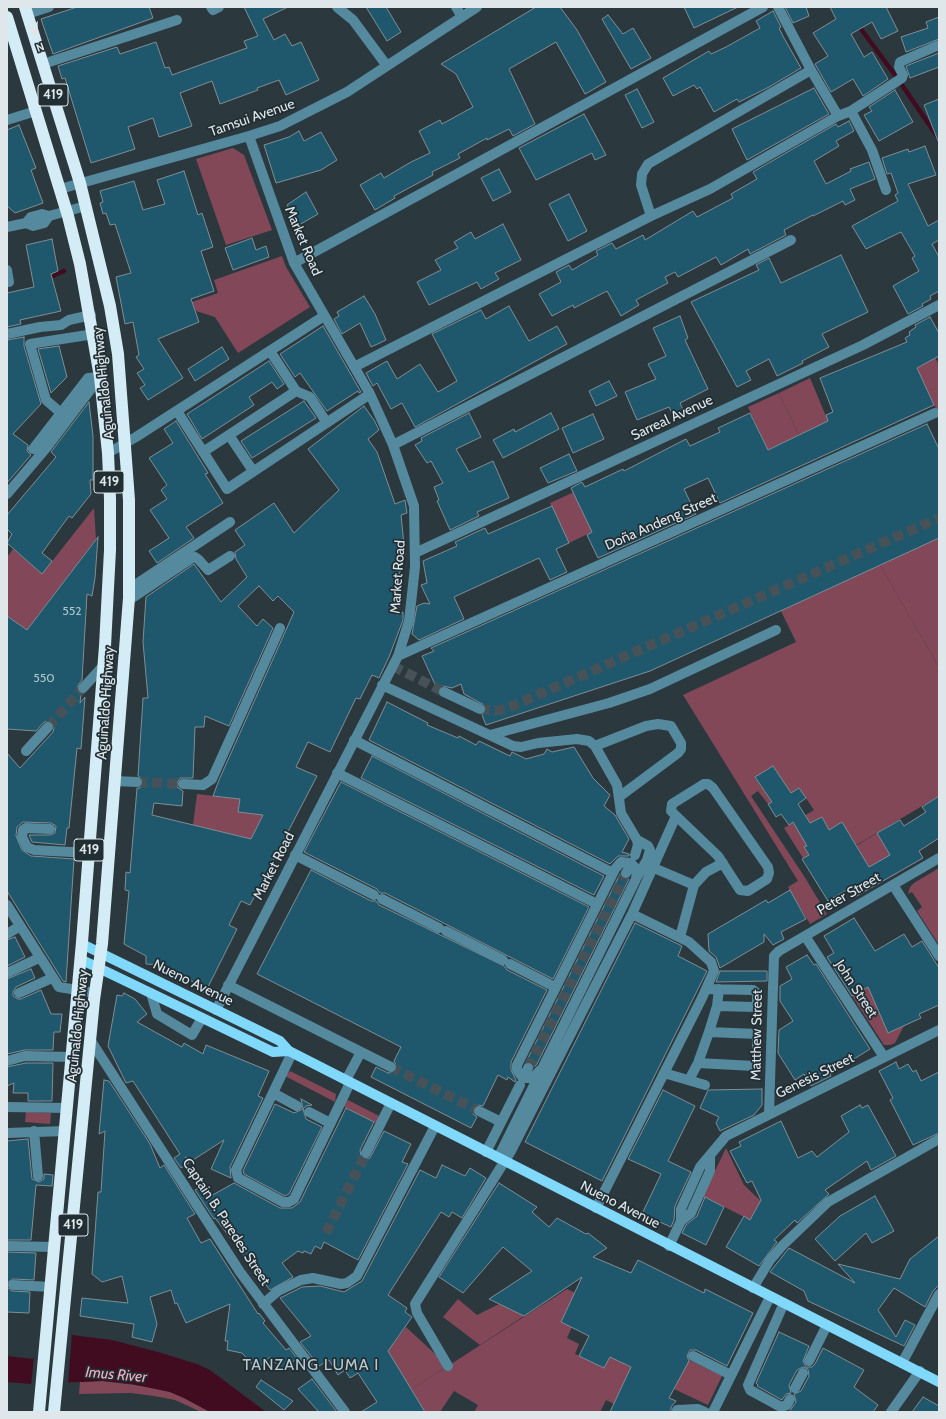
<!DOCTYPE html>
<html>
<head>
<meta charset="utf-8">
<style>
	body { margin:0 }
	#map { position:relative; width:946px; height:1419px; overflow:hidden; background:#2b383e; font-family:Cabin,sans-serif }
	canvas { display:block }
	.frame { position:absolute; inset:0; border:8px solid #dfe7eb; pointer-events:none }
	.north { position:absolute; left:16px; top:16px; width:40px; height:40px; -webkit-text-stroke:3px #212e34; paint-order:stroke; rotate:160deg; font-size:11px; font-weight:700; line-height:16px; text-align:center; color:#dfe7eb }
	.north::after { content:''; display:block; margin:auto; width:14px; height:18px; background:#dfe7eb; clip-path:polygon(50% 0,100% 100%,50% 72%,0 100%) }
</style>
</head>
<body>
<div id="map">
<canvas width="946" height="1419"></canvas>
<div class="frame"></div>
<div class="north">N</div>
</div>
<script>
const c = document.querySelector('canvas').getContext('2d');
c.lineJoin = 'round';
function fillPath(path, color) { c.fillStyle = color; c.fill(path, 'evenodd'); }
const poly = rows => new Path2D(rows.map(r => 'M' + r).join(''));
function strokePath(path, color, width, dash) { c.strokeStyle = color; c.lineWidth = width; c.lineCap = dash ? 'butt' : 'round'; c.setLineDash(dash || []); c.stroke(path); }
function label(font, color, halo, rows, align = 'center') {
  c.font = font + ' Cabin,sans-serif'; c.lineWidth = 3.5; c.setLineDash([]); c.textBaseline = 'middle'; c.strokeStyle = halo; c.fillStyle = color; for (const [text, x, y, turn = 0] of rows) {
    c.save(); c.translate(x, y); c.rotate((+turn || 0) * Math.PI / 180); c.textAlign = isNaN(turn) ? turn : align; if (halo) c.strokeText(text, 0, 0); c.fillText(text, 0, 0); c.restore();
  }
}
const green = poly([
	[233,148,244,155,272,230,226,245,196,159],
	[810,378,828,421,799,435,779,393],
	[880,565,939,667,939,717,938,718,939,721,939,796,811,872,842,822,829,830,822,817,800,829,807,846,804,847,809,855,803,858,784,828,814,810,799,788,791,793,773,767,755,778,772,802,768,804,758,791,751,796,804,876,827,914,810,924,788,887,798,881,683,695,796,642,781,611],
	[197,794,240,799,239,812,263,815,251,839,193,825],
	[939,868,939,945,917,911,922,907,912,892,908,894,910,887,914,883],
	[920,956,904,1026,895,1043,890,1045,884,1045,852,996],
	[290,1071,336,1094,335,1102,285,1076],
	[348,1100,381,1117,378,1124,343,1106],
	[26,1112,51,1113,50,1124,25,1122],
	[458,1299,477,1315,499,1304,524,1316,480,1345,443,1317],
	[406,1327,448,1366,411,1390,388,1351],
	[689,1360,722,1376,708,1405,674,1389],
	[103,1381,151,1387,170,1392,184,1398,210,1412,201,1412,175,1400,154,1396,131,1393,79,1394,80,1382]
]);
const forest = poly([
	[282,256,286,267,310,307,238,353,215,317,196,311,192,302,218,293,214,280],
	[935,358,939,364,939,415,917,368],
	[779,393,799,435,768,450,748,407],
	[574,492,592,532,569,543,550,503],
	[94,508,96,539,27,630,7,616,7,557,13,549,42,574],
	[939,538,939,667,880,565],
	[877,833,900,872,887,879,880,867,869,867,856,846],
	[726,1148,744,1185,765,1205,757,1213,754,1212,750,1220,703,1196],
	[567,1289,575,1293,561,1322,572,1327,567,1338,579,1344,575,1354,604,1368,610,1357,631,1367,614,1404,606,1400,600,1412,474,1412,478,1405,454,1391,440,1412,425,1412,411,1390]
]);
const water = poly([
	[64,1334,112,1340,158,1352,197,1364,210,1370,266,1412,210,1412,184,1398,170,1392,131,1384,103,1381,31,1384,7,1382,7,1356,33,1359]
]);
const pier = poly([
	[63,1332,72,1333,68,1384,31,1386,34,1356]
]);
const stream = poly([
	[858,25,895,75],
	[902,85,939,139],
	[48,278,64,271]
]);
const building = poly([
	[77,7,149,7,153,18,53,54,41,19,77,7],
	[244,7,288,7,263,19,274,40,285,34,292,46,301,42,319,80,286,95,279,80,257,88,258,90,220,104,212,81,180,93,192,126,159,137,153,118,128,127,135,149,91,163,65,78,62,79,58,66,117,47,120,54,156,42,165,68,169,67,172,75,247,48,244,41,258,36,244,7],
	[366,7,386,7,401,32,387,41,366,7],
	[536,7,560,7,577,30,606,82,585,94,556,42,509,69,535,124,513,136,509,129,487,140,487,138,458,154,460,158,432,172,433,175,394,196,395,198,375,210,360,185,381,173,384,178,411,162,430,153,419,131,440,120,442,124,473,107,456,74,441,64,536,7],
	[684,7,738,7,694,28,684,7],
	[785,7,806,7,809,16,793,23,785,7],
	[830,7,886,7,898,31,881,39,872,22,851,34,864,57,872,52,888,79,863,96,853,79,831,92,815,64,828,56,813,33,836,19,830,7],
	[773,11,781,27,779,28,784,38,801,68,769,87,739,102,737,99,714,112,700,87,697,89,694,85,673,96,663,78,709,51,711,54,726,47,760,28,756,21,773,11],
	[608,15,623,34,633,28,651,58,631,69,602,19,608,15],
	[939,17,939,39,906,52,901,37,928,28,926,22,939,17],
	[939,53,939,67,910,78,906,66,939,53],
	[814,88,829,114,747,160,732,129,814,88],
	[637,89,654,122,642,128,625,95,637,89],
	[895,90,913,122,879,141,864,115,872,111,869,107,895,90],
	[939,99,939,141,938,141,924,105,939,99],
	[584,114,606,155,595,160,592,153,536,180,519,148,584,114],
	[849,121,854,131,836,141,839,146,814,161,826,184,851,171,850,169,869,162,875,179,850,189,855,200,845,205,843,201,813,216,813,215,784,230,786,235,750,254,748,249,721,265,716,257,678,277,675,272,665,277,668,283,636,300,639,305,621,316,607,291,574,308,573,305,552,316,539,294,561,282,556,272,569,265,572,270,598,255,596,251,612,243,616,249,643,235,645,240,693,211,697,217,733,198,731,194,757,179,753,172,836,124,838,127,849,121],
	[19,125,36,168,31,170,43,203,15,213,7,206,7,130,19,125],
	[299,131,304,141,321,132,337,160,321,170,276,183,264,145,289,137,299,131],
	[925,146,936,175,908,184,928,226,939,220,939,240,932,244,939,257,939,291,930,296,931,299,922,304,923,306,908,314,893,286,919,271,912,258,915,256,901,232,866,249,852,226,898,201,895,195,898,193,891,173,887,174,882,158,908,149,909,152,925,146],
	[499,169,511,192,493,201,481,178,499,169],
	[184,171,198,215,202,213,213,247,201,251,214,291,191,299,199,322,158,339,183,378,148,400,140,388,145,385,137,373,144,369,136,357,139,355,133,322,125,324,116,277,131,273,115,224,110,225,106,213,103,214,100,203,103,202,100,191,134,181,143,210,165,204,157,180,184,171],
	[306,192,318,214,299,225,287,205,306,192],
	[569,194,587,231,568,241,549,204,569,194],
	[503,224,521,260,495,273,499,279,481,289,477,282,429,305,417,282,441,270,435,260,458,248,454,242,471,232,475,239,503,224],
	[252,238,256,250,266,246,269,257,233,270,225,248,252,238],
	[52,239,58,271,51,274,61,311,20,320,21,324,7,327,7,293,34,287,26,245,52,239],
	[841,255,868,312,822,334,829,347,802,361,803,363,777,376,769,359,746,371,751,380,737,387,691,302,759,270,756,265,769,258,781,283,841,255],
	[364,296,375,314,386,340,371,347,360,323,342,334,334,319,339,316,337,312,364,296],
	[509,306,529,341,557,326,567,344,415,427,402,403,391,409,377,383,373,386,366,373,387,361,397,379,420,364,438,392,457,381,432,334,481,310,486,319,509,306],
	[680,316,688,338,685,340,708,389,680,403,684,412,674,417,669,407,637,420,625,392,656,379,648,364,666,356,653,328,680,316],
	[930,317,939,333,939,356,917,368,934,405,720,503,708,478,684,489,696,514,598,558,587,535,592,532,571,488,582,482,585,487,623,469,624,471,686,439,690,446,720,432,718,428,750,413,768,450,828,421,826,415,833,412,820,378,907,342,905,338,910,335,909,332,916,327,915,325,930,317],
	[323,326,361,392,359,393,358,391,327,411,300,373,295,377,280,354,323,326],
	[24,337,24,346,41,404,13,434,28,445,27,451,31,455,7,483,7,340,24,337],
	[59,346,67,377,51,393,38,349,59,346],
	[222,347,229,359,195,381,188,369,222,347],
	[269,361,284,384,277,389,272,382,249,397,254,405,202,439,187,414,269,361],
	[609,381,617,396,596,406,589,391,609,381],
	[304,401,316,418,252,458,241,441,304,401],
	[89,402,93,436,93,480,90,480,91,494,72,518,69,516,42,553,52,561,42,574,7,543,12,534,7,529,7,515,56,457,51,452,89,402],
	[364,406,374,420,379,430,368,439,377,452,395,504,405,500,407,513,401,515,405,555,402,555,397,596,402,594,397,615,403,612,403,620,389,657,379,678,372,675,360,699,356,698,330,752,308,742,296,767,317,776,250,905,241,901,229,925,237,929,205,993,196,988,197,984,163,965,146,964,146,956,124,944,129,891,125,890,126,872,130,873,137,788,140,788,143,783,143,779,138,776,143,698,148,698,143,642,146,597,194,564,221,602,247,577,236,559,235,552,245,545,235,530,274,503,294,533,339,490,308,449,364,406],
	[259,586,273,601,278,596,294,612,219,780,213,796,240,799,238,812,263,815,251,839,152,815,154,803,182,806,183,791,177,787,177,783,180,778,193,778,195,727,204,727,205,716,229,726,273,628,263,619,257,626,238,606,259,586],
	[469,413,481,437,456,449,469,472,493,461,509,498,477,512,479,516,450,530,437,501,439,500,434,487,443,483,431,461,427,463,415,445,422,441,421,438,469,413],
	[551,413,559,429,503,458,493,440,514,429,515,432,551,413],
	[593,414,604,439,573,453,562,428,593,414],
	[176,421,208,473,205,474,223,503,186,527,194,538,157,563,149,551,169,538,150,510,167,499,161,490,167,485,149,458,173,443,164,429,176,421],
	[927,424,939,449,939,538,650,671,486,725,482,715,486,711,486,706,464,694,461,684,452,688,443,686,438,691,422,656,434,651,431,648,927,424],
	[569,454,577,471,548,483,540,468,569,454],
	[552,506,569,543,556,549,567,572,550,580,539,558,454,597,464,619,419,640,412,634,417,606,424,603,430,604,421,585,427,583,423,561,457,546,455,542,485,528,488,534,552,506],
	[98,537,95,578,92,596,87,594,82,680,77,687,81,694,80,703,85,697,81,749,77,748,69,828,67,828,65,845,32,842,29,835,50,835,55,833,56,826,51,823,23,822,17,827,16,836,22,850,31,856,74,859,66,982,63,981,7,891,7,753,20,768,53,732,54,728,53,723,49,721,44,722,36,731,7,729,7,616,27,630,98,537],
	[387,702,428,723,427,725,458,738,459,736,476,745,479,741,510,756,512,752,526,759,544,754,547,749,552,752,574,747,593,778,610,795,604,806,615,815,629,839,622,852,629,854,629,856,618,856,610,864,369,740,387,702],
	[372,756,604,876,594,895,361,778,372,756],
	[773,766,791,793,799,788,806,798,798,804,810,823,822,817,829,830,842,822,869,867,890,855,877,833,900,820,904,826,926,812,922,807,939,796,939,838,919,851,923,858,855,897,850,888,828,901,802,859,809,855,804,847,807,846,793,822,789,825,781,814,776,817,768,804,772,802,755,777,773,766],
	[341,782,589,907,553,979,385,893,380,893,377,889,304,852,341,782],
	[311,870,371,901,376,901,379,905,504,966,507,970,547,990,511,1062,511,1070,516,1080,515,1082,508,1077,507,1080,498,1075,483,1106,478,1105,473,1108,473,1114,477,1117,471,1128,371,1077,376,1067,388,1073,395,1072,397,1066,394,1061,401,1047,257,974,311,870],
	[620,874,623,879,629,879,537,1064,534,1067,531,1062,526,1062,620,874],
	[790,890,806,919,781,932,784,939,773,945,764,934,764,942,720,968,716,957,709,951,708,934,766,900,768,903,790,890],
	[854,918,875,951,904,934,912,947,922,941,939,968,939,1005,919,1014,921,1018,888,1033,868,987,852,996,827,957,834,953,824,936,854,918],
	[635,923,682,946,678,956,707,971,602,1181,525,1142,635,923],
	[15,937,25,957,7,966,7,940,15,937],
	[807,955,814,965,816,964,870,1049,830,1074,831,1076,811,1086,804,1074,795,1080,778,1053,779,1030,793,1021,780,1001,780,986,792,979,786,967,807,955],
	[31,969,35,978,16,987,13,992,13,996,18,999,21,999,41,990,51,1014,62,1014,60,1032,54,1032,53,1050,25,1050,7,1054,7,979,31,969],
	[720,971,767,971,767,981,716,982,720,971],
	[124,993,135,999,147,1014,137,1022,182,1047,184,1043,203,1054,206,1045,269,1071,258,1096,263,1098,230,1167,231,1178,211,1169,224,1140,193,1160,185,1157,189,1163,181,1168,174,1158,180,1154,133,1081,126,1083,108,1046,117,995,122,996,124,993],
	[896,1062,899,1069,908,1064,913,1072,916,1070,921,1081,939,1072,939,1133,913,1145,890,1100,893,1098,879,1071,896,1062],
	[26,1063,53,1063,52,1101,28,1101,28,1093,13,1093,14,1083,7,1086,7,1067,26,1063],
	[104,1080,109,1081,150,1144,160,1168,164,1165,195,1214,187,1218,201,1243,210,1239,258,1314,259,1313,265,1321,263,1323,286,1350,289,1348,297,1358,283,1371,270,1357,257,1369,242,1353,227,1350,228,1341,225,1341,230,1304,186,1323,177,1303,175,1304,171,1290,150,1297,157,1324,152,1342,132,1337,134,1324,80,1316,82,1298,128,1303,122,1276,102,1282,92,1274,98,1192,101,1192,105,1131,99,1134,104,1080],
	[762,1089,762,1105,754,1115,720,1131,716,1123,719,1117,700,1108,708,1090,762,1089],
	[663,1090,695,1106,668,1161,691,1172,675,1206,674,1220,671,1227,642,1214,661,1174,628,1159,663,1090],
	[301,1099,312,1105,306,1106,303,1109,306,1119,322,1127,289,1194,285,1196,244,1174,243,1171,275,1104,294,1113,303,1109,301,1099],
	[860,1105,862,1108,868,1105,896,1156,871,1170,867,1161,825,1190,829,1194,797,1223,795,1220,774,1240,777,1242,759,1266,726,1247,744,1216,750,1220,761,1200,752,1181,747,1183,730,1151,741,1146,739,1142,781,1121,798,1158,812,1151,817,1157,849,1132,841,1116,860,1105],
	[346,1108,374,1122,360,1150,361,1157,366,1159,370,1158,384,1131,411,1144,402,1162,408,1164,358,1260,324,1242,321,1249,315,1246,311,1254,304,1251,303,1253,298,1251,282,1263,293,1277,270,1290,215,1218,214,1219,195,1190,202,1186,209,1197,234,1183,280,1208,292,1208,300,1202,346,1108],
	[28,1139,32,1179,39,1182,44,1179,44,1174,53,1175,52,1186,36,1185,31,1240,7,1240,7,1141,28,1139],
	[442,1165,465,1176,470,1168,486,1178,462,1218,452,1212,449,1217,441,1212,388,1295,407,1308,405,1312,412,1317,388,1351,425,1412,361,1412,377,1402,358,1373,350,1378,345,1370,338,1375,329,1360,319,1366,300,1342,311,1336,280,1298,302,1287,320,1286,344,1292,362,1281,420,1170,436,1178,442,1165],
	[499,1183,537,1207,532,1212,549,1227,557,1218,586,1234,588,1233,607,1248,593,1257,631,1273,638,1260,704,1293,705,1289,753,1313,727,1366,696,1350,690,1350,687,1356,689,1361,669,1398,676,1401,671,1407,671,1412,610,1412,631,1367,610,1357,604,1368,579,1356,589,1336,561,1322,582,1277,524,1316,489,1299,532,1271,503,1247,463,1293,439,1277,499,1183],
	[875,1196,894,1231,872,1243,866,1233,835,1261,815,1239,840,1216,875,1196],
	[705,1197,724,1207,706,1245,682,1233,686,1225,697,1216,705,1197],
	[939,1236,939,1285,933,1291,925,1307,894,1288,878,1310,896,1337,905,1320,915,1325,904,1346,808,1301,804,1291,770,1272,789,1248,855,1283,838,1264,900,1279,910,1259,939,1236],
	[7,1252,36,1253,34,1280,13,1279,7,1283,7,1252],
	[7,1287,12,1291,30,1292,29,1313,7,1312,7,1287],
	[779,1332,809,1346,803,1361,806,1367,812,1367,815,1364,823,1348,864,1370,854,1387,878,1405,873,1412,789,1412,796,1402,794,1394,801,1391,809,1376,808,1369,803,1367,797,1370,789,1385,791,1393,786,1394,782,1400,757,1386,758,1385,756,1383,779,1332],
	[312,1379,337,1412,319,1412,298,1389,312,1379],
	[261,1380,293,1401,284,1410,256,1387,261,1380],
	[923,1397,939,1406,939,1412,912,1412,923,1397]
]);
const minorTunnel = poly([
	[393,666,444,692],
	[480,709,495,711,508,708,939,518],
	[48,727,83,688],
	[137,782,183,784],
	[391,1067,479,1111],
	[528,1068,626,873],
	[326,1233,366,1153]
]);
const minor = poly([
	[211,7,213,10,219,7],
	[337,7,353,20,387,66],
	[456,7,462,17],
	[27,14,49,7],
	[43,64,177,20],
	[811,70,838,116],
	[851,111,872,150,886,190],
	[7,120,36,111],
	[60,189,249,136,280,126,347,92,477,7],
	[651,216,641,185,642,174,648,164,811,70,778,7],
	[26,223,33,226,44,223,49,216],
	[7,227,26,223,31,217,42,214,49,216,86,206],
	[294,263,763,7],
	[7,270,9,282],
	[7,334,40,327,61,325,69,320,91,315],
	[270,351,296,391,310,397,327,423],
	[354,367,651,216,710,189,838,116,851,111,902,78,903,75,899,67,900,62,939,45],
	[177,411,227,489,370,394],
	[61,413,46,400,30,344,94,334],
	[229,435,253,471],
	[393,445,791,240],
	[33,449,88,378,100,377],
	[203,452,296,391],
	[108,453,136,437,324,316],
	[7,494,47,447,100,377],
	[415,553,863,345,939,305],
	[129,589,230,522],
	[129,600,192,558,195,557,199,560,208,570,230,556],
	[398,656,935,413],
	[382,685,513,746,521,747,538,743,577,739,589,741,595,746,617,785,621,813,637,840,638,845,635,855],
	[83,688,103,666],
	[444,692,480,709],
	[490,735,609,703,650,689,776,630],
	[354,740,609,871],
	[595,746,646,726,658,724,671,726,681,743,681,749,678,753,619,797],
	[26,751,48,727],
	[337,773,593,902],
	[115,781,137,782],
	[183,784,203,785,212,779,280,628],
	[704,784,708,784,713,788,768,867,769,873,767,879,748,891,740,890,718,856,671,811,672,804,704,784],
	[50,829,26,828,23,830,22,837,27,847,34,850,89,853],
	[295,855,374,895],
	[654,868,694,885],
	[626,873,629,868],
	[637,877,647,860,650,850,648,846,637,840],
	[893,885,939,956],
	[382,899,439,928],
	[7,905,59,987,95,993],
	[446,931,503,960],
	[7,934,20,926],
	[805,936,884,1057],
	[680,937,694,885,706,872,723,863],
	[510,964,551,985],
	[7,973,39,958],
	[228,985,391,1067],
	[706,989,753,990,757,993,757,1005,754,1007,717,1006],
	[19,993,52,978],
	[151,993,157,1014,192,1035,202,1018],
	[216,1010,398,656,409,621,415,567,414,506,393,445,370,394,294,263,249,136],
	[91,1041,240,1272,345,1412],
	[292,1053,236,1170,238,1178,242,1180,283,1202,289,1202,294,1199,350,1083],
	[7,1061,25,1056,71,1057],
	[698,1063,754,1066,757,1063,757,1034,709,1032],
	[526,1073,528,1068],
	[664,1073,705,1085],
	[346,1080,361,1052],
	[689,1080,698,1063,709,1032,717,1006,719,989],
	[273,1093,297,1106],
	[7,1107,67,1108],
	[479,1111,501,1122],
	[309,1112,330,1123],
	[769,1114,774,956,779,951,939,858],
	[34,1131,38,1176],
	[7,1133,65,1131],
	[486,1152,520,1085],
	[366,1153,391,1103],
	[498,1158,636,879,637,870,631,863,621,862,615,869,517,1065,517,1070,523,1078,533,1078,540,1070],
	[596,1208,702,998,714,971,711,962,689,942,632,914],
	[681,1221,691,1213,710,1171,710,1156],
	[7,1246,55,1247],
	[669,1246,681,1221,681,1209,700,1167,726,1136,939,1030],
	[13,1285,51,1287],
	[753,1288,770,1260,782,1246,828,1202,939,1139],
	[784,1303,748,1385,750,1390,781,1407,787,1405,790,1399],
	[263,1304,278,1291,301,1280,313,1278,341,1284,347,1283,357,1276,435,1126],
	[693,1356,731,1375],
	[809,1361,827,1325],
	[902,1363,939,1294],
	[448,1366,417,1313,415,1304,511,1151,632,914,676,816],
	[795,1388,803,1373],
	[677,1410,698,1409,705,1412],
	[713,1412,770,1297],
	[891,1412,920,1371]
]);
const major = poly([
	[82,944,280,1041,289,1051,939,1382],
	[80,959,273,1052,289,1051]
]);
const highway = poly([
	[25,7,80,183,110,306,118,354,129,500,129,598,102,944,94,1000,54,1412],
	[7,17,68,216,80,264,100,377,108,453,110,499,110,550,105,646,82,942,39,1412]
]);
const numberNames = [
	["552",72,611],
	["550",44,678]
];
const shields = [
	[53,95,30],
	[109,482,30],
	[89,850,30],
	[73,1225,30]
];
const shieldNames = [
	["419",53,95],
	["419",109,482],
	["419",89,850],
	["419",73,1225]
];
const streetNames = [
	["Tamsui Avenue",252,118,-19],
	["Market Road",303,241,67],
	["Aguinaldo Highway",104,383,-96],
	["Sarreal Avenue",672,418,-25],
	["Doña Andeng Street",661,522,-24],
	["Market Road",398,577,-86],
	["Aguinaldo Highway",106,703,-86],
	["Market Road",274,866,-63],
	["Peter Street",849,894,-30],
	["Nueno Avenue",193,983,26],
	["John Street",856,989,57],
	["Aguinaldo Highway",78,1026,-84],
	["Matthew Street",757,1035,-89],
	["Genesis Street",815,1076,-26],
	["Nueno Avenue",620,1205,27],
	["Captain B. Paredes Street",226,1222,57]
];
const waterNames = [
	["Imus River",116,1375,5]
];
const quarterNames = [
	["TANZANG LUMA I",311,1365]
];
fillPath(green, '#824858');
fillPath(forest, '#824758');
fillPath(water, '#420c20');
fillPath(pier, '#2b383e');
strokePath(stream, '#420c20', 4.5);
fillPath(building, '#1f586c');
strokePath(building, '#7f8e95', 1);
strokePath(minorTunnel, '#465258', 10, [10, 5]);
strokePath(minor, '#54899e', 10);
strokePath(major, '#80d8fa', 10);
strokePath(highway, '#d4ecf6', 12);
label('12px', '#afc3cb', null, numberNames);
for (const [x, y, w] of shields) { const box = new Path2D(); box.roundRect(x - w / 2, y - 11, w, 22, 3); c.fillStyle = '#212e34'; c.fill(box); strokePath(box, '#dfe7eb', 1); }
label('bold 13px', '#dfe7eb', null, shieldNames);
label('14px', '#dfe7eb', '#212e34', streetNames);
label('italic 15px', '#f8adc1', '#212e34', waterNames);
c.letterSpacing = '1px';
label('16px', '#bacad1', '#212e34', quarterNames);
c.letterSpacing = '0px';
</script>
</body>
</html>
